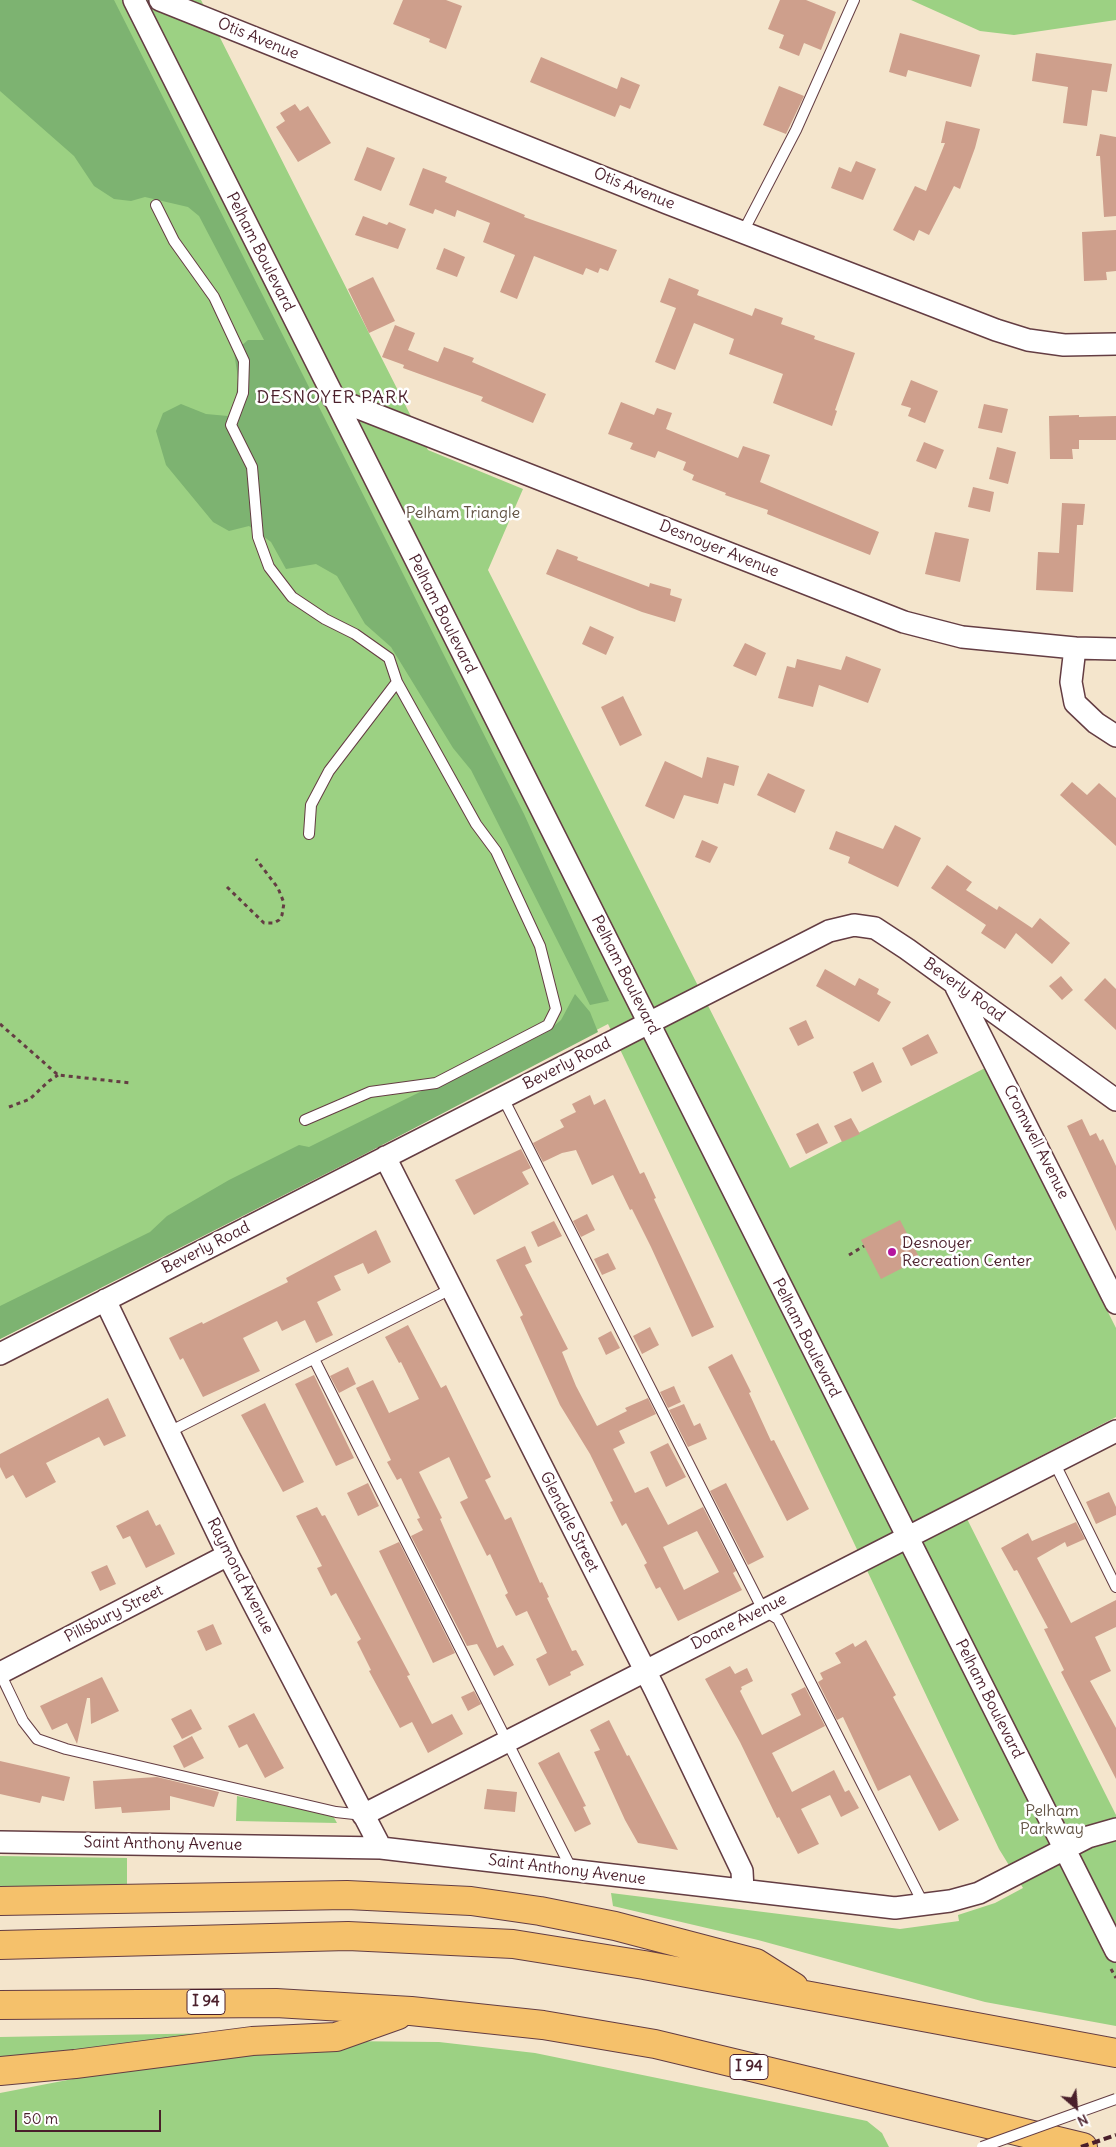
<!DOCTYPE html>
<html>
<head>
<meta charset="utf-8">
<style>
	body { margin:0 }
	#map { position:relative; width:1116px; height:2147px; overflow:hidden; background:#f4e5cc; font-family:Delius,sans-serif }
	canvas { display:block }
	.north { position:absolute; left:1051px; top:2082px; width:50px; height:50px; -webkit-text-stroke:4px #fff; paint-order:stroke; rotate:153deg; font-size:14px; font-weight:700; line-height:20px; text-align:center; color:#4a1f2b }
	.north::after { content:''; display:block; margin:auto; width:18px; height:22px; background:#4a1f2b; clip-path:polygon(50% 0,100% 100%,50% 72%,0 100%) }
	.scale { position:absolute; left:15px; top:2110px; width:146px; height:22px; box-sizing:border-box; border:2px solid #4a1f2b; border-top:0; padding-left:6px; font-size:15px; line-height:18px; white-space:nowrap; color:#4a1f2b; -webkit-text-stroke:4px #fff; paint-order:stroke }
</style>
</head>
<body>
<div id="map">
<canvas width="1116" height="2147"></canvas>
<div class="north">N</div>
<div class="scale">50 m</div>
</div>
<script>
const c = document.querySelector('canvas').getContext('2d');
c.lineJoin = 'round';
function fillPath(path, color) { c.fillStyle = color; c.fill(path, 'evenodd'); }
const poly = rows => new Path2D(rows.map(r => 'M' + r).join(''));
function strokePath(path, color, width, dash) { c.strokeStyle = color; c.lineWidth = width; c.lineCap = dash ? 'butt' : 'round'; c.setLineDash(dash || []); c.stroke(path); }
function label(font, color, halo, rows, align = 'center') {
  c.font = font + ' Delius,sans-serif'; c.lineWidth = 5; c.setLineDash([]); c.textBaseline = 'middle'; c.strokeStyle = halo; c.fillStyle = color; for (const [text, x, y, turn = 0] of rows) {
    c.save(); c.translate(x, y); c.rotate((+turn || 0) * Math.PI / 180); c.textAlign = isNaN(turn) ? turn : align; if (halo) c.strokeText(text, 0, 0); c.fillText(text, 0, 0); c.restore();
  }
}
const green = poly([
	[0,0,201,0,428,450,523,489,488,570,790,1168,985,1068,1116,1328,1116,1417,957,1499,1116,1815,1116,2026,985,2002,758,1940,613,1906,611,1893,900,1929,959,1921,958,1915,995,1903,1023,1888,999,1849,608,1024,0,1339],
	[911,0,1116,0,1116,20,1014,35,980,31],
	[237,1796,332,1814,337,1823,236,1821],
	[0,1856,127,1858,127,1889,0,1892],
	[219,2033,0,2061,0,2037],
	[338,2041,439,2042,535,2053,867,2121,882,2133,889,2147,0,2147,0,2093,213,2052]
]);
const forest = poly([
	[0,0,114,0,524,814,609,1001,590,1005,471,770,453,748,391,647,365,624,337,576,316,564,286,569,271,542,249,526,229,531,213,522,166,465,156,431,163,413,181,404,206,414,228,416,236,397,238,378,234,352,248,340,264,340,199,216,188,207,145,197,131,201,114,199,94,186,74,156,0,91],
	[575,994,590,1012,598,1032,363,1155,0,1339,0,1306,150,1232,167,1216,229,1180,299,1145,309,1147,426,1089,469,1072,547,1032,561,1020]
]);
const building = poly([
	[403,0,446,0,462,6,446,49,429,42,430,39,393,24],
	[780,0,806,0,836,12,821,50,804,43,799,56,779,48,784,35,768,29],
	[900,33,980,55,971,87,908,70,906,77,889,72],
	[1036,53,1112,64,1107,92,1092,90,1087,126,1063,123,1068,87,1032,81],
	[541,57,617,89,621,77,640,85,630,109,620,105,615,117,530,82],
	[779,86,804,96,786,134,763,125],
	[295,104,300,111,308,106,331,143,298,162,276,127,285,121,280,113],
	[946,121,980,129,975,148,960,189,954,186,929,235,919,230,914,241,893,230,915,186,926,191,945,143,941,143],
	[1100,134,1116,137,1116,216,1104,217,1100,156,1096,156],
	[367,147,395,158,381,191,354,180],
	[856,161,876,169,863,200,831,188,839,167,851,172],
	[423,168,447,177,445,182,525,215,524,217,617,250,608,271,600,268,598,273,586,268,583,275,534,256,517,299,500,292,515,255,483,242,490,223,457,210,455,217,435,209,433,214,409,205],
	[363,216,387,225,389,222,406,229,398,249,355,235],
	[1116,230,1116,271,1106,272,1107,280,1084,281,1082,232],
	[444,248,465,257,457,277,436,269],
	[373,277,395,321,369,333,348,289],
	[669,278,699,290,697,295,752,316,755,308,783,318,781,324,815,336,814,339,855,353,835,410,837,411,832,426,773,403,783,374,729,354,734,339,694,323,675,370,655,362,676,308,660,302],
	[395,325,415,333,408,350,438,362,444,347,474,358,472,362,546,394,533,423,481,401,483,397,403,368,404,365,382,357],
	[911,380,938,391,925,423,908,416,911,408,901,405],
	[621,402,654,415,657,408,672,413,666,429,738,458,743,446,770,455,760,482,879,532,870,555,767,514,768,510,725,495,726,493,692,480,694,475,683,470,686,462,658,451,655,458,630,449,633,443,608,434],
	[984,404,1008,409,1002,433,978,428],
	[1079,415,1079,417,1116,416,1116,440,1079,440,1079,449,1072,449,1073,459,1050,459,1049,416],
	[924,442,944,450,936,469,916,461],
	[997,447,1016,452,1008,484,989,479],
	[973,487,994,492,990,512,968,507],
	[1062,503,1085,504,1083,525,1077,525,1073,592,1036,590,1038,552,1059,553],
	[935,532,969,539,960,582,925,574],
	[557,549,578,557,577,560,649,587,650,583,671,589,670,595,682,599,675,622,642,612,546,574],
	[590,626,614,637,606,655,582,644],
	[745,643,766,653,756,676,733,666],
	[846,656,881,669,868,703,819,685,813,707,778,698,787,666,795,668,797,659,841,670],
	[623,696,642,735,620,746,601,707],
	[707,757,739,766,734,786,724,783,718,804,684,795,674,819,645,806,665,761,702,778],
	[768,773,805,790,795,813,757,795],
	[1072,782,1087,795,1099,783,1116,798,1116,846,1060,795],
	[895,825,921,838,898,887,848,863,850,857,829,849,836,831,883,849],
	[702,840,718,847,710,863,695,857],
	[947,865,972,882,966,890,997,910,999,906,1032,928,1040,918,1070,943,1052,964,1016,933,1005,949,981,933,986,925,931,888],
	[825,969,855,986,859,978,879,989,877,994,891,1002,879,1022,816,986],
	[1061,976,1073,990,1062,1000,1049,986],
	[1105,978,1116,989,1116,1030,1084,1000],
	[806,1020,814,1038,798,1046,789,1028],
	[928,1034,938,1053,911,1066,902,1048],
	[873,1062,882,1082,862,1092,853,1072],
	[590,1095,594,1105,605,1099,640,1174,644,1172,656,1198,654,1199,714,1327,692,1337,651,1247,632,1209,630,1210,613,1175,592,1185,576,1150,562,1153,543,1162,533,1143,564,1127,560,1120,576,1112,572,1104],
	[851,1118,860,1134,842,1142,834,1126],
	[1082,1119,1090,1136,1096,1133,1100,1141,1103,1139,1116,1166,1116,1231,1067,1126],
	[818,1123,828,1143,806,1154,796,1134],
	[521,1149,531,1168,522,1172,529,1184,474,1215,455,1180],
	[587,1214,595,1230,581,1237,573,1221],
	[900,1220,920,1259,881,1279,861,1240],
	[554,1221,562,1236,538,1247,531,1232],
	[376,1230,391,1262,368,1274,363,1263,334,1276,341,1290,317,1302,333,1335,316,1343,305,1320,282,1331,277,1321,243,1338,260,1371,203,1397,183,1358,180,1360,169,1338,202,1322,203,1324,288,1282,286,1278],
	[525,1246,532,1262,525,1265,568,1349,562,1352,576,1386,597,1426,627,1411,625,1408,648,1398,656,1414,619,1431,625,1443,613,1449,635,1493,648,1487,668,1525,703,1507,736,1571,733,1573,742,1590,678,1621,660,1587,656,1589,644,1565,647,1563,626,1523,622,1526,610,1502,613,1501,590,1454,560,1405,520,1317,523,1315,496,1260],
	[697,1531,719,1572,684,1590,663,1547],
	[608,1253,616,1269,602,1275,594,1259],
	[408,1325,441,1388,446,1385,491,1477,485,1480,505,1520,511,1517,540,1583,542,1582,549,1597,547,1598,572,1651,576,1650,584,1665,570,1672,571,1675,549,1686,536,1659,547,1653,527,1611,516,1616,505,1595,508,1593,490,1554,487,1556,460,1502,468,1498,449,1457,419,1472,442,1518,440,1519,497,1648,503,1645,514,1665,494,1676,477,1644,467,1646,411,1536,423,1530,417,1519,420,1518,401,1478,397,1480,387,1462,391,1460,356,1388,373,1380,389,1413,419,1399,401,1362,399,1363,385,1337],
	[650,1327,659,1345,642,1354,633,1336],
	[611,1331,620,1348,606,1355,598,1338],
	[732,1354,751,1392,749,1393,771,1441,774,1440,809,1509,787,1521,708,1367],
	[348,1367,356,1384,339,1393,330,1376],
	[314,1375,354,1458,336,1466,295,1384],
	[674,1386,681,1402,668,1408,660,1392],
	[108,1398,126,1436,104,1446,99,1437,46,1463,56,1482,26,1498,13,1475,6,1479,0,1467,0,1454],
	[265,1403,304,1482,283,1492,241,1415],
	[684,1404,694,1426,700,1423,707,1439,688,1447,669,1410],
	[668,1443,686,1477,666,1487,650,1452],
	[368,1483,379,1506,358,1516,347,1493],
	[726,1483,764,1557,748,1565,710,1491],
	[1109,1492,1116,1507,1116,1515,1096,1524,1086,1502],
	[317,1507,322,1516,325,1515,410,1675,407,1676,432,1724,452,1714,463,1734,428,1753,412,1722,400,1728,369,1671,371,1670,357,1642,361,1639,336,1593,331,1596,317,1568,322,1566,296,1516],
	[148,1510,156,1526,160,1524,175,1554,146,1568,130,1536,123,1539,116,1526],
	[1076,1522,1085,1539,1067,1547,1065,1542,1037,1558,1071,1623,1116,1600,1116,1627,1095,1637,1111,1671,1090,1681,1116,1728,1116,1779,1061,1672,1064,1670,1044,1629,1048,1628,1017,1570,1014,1571,1001,1548,1028,1533,1032,1541],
	[399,1542,455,1653,433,1663,379,1551],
	[107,1565,116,1584,100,1591,91,1572],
	[213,1624,222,1644,206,1651,197,1631],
	[866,1640,896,1695,893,1697,959,1820,939,1831,910,1775,878,1791,843,1717,837,1720,818,1682,823,1679,820,1673,841,1663,835,1653,853,1643,855,1647],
	[730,1666,735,1674,747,1668,753,1681,741,1687,742,1689,740,1691,762,1735,801,1715,791,1694,805,1687,825,1726,772,1753,792,1792,834,1770,845,1792,849,1790,859,1808,841,1817,830,1795,801,1809,819,1844,798,1854,779,1817,777,1818,740,1742,705,1679],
	[102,1677,119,1711,91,1724,90,1698,87,1698,77,1744,67,1723,52,1730,40,1706],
	[474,1691,481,1704,468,1711,461,1697],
	[191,1709,202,1729,182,1739,171,1719],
	[254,1713,284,1768,265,1778,247,1744,239,1748,228,1726],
	[609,1720,627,1756,629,1755,678,1850,638,1843,625,1820,594,1752,600,1750,590,1730],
	[192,1736,204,1758,184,1768,173,1746],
	[559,1752,586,1806,583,1807,591,1824,575,1832,538,1763],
	[0,1761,70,1777,64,1801,42,1796,40,1803,0,1794],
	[157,1777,219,1792,214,1807,170,1796,170,1810,122,1813,121,1807,95,1809,93,1781],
	[487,1789,517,1792,515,1812,484,1809]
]);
const path = poly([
	[227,887,264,923,274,923,279,920,282,915,284,903,278,888,256,859],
	[0,1024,58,1075,131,1083],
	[9,1107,30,1099,49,1081,58,1075],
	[849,1255,864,1246],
	[1111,1969,1116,1978]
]);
const service = poly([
	[156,205,174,241,214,297,244,361,243,393,231,425,252,467,258,537,269,567,292,597,325,619,355,634,389,658,397,682,476,824,496,851,540,946,556,1009,548,1025,436,1083,370,1092,305,1120],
	[743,232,796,130,854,0],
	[309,834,311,805,329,771,397,682],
	[503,1098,763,1610,778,1619,924,1905],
	[314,1359,572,1870],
	[169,1432,451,1289],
	[1054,1462,1116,1587],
	[0,1673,23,1721,37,1739,66,1749,336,1812,363,1815]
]);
const minor = poly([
	[134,0,1116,1951],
	[160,0,667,203,996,330,1028,340,1064,345,1116,344],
	[333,398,904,622,962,637,1075,648,1116,649],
	[1075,648,1071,682,1075,703,1096,723,1116,736],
	[956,987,1116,1303],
	[385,1157,655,1690,742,1871,743,1890],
	[105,1300,228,1555,381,1848],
	[0,1354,829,931,854,925,875,928,907,949,1116,1100],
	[0,1673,228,1555],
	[363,1815,1116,1431],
	[0,1842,381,1848,895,1908,950,1901,979,1893,1088,1837,1116,1829]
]);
const motorway = poly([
	[0,1901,347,1895,471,1901,540,1911,615,1926,756,1963,794,1987],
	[0,1945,348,1936,513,1944,644,1965,1116,2053],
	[0,2005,276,2003,411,2011,543,2025,655,2044,1083,2147],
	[0,2071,75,2064,252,2041,336,2037,398,2015]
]);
const rail = poly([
	[1081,2147,1116,2135]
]);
const serviceBridge = poly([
	[982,2147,1116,2099]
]);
const markers = [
	[892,1252,5,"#b5179e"]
];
const shields = [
	[206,2002,38],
	[749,2067,38]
];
const shieldNames = [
	["I 94",206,2002],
	["I 94",749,2067]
];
const streetNames = [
	["Otis Avenue",258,39,22],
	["Otis Avenue",634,189,22],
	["Pelham Boulevard",260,252,63],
	["Desnoyer Avenue",719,549,22],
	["Pelham Boulevard",442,614,63],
	["Pelham Boulevard",625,975,63],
	["Beverly Road",964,990,36],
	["Beverly Road",567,1064,-27],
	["Cromwell Avenue",1036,1142,63],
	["Beverly Road",206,1248,-27],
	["Pelham Boulevard",806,1338,63],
	["Glendale Street",569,1522,63],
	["Raymond Avenue",240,1576,63],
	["Pillsbury Street",114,1614,-27],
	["Doane Avenue",739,1622,-27],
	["Pelham Boulevard",989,1699,63],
	["Saint Anthony Avenue",163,1844,1],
	["Saint Anthony Avenue",567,1870,7]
];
const parkNames = [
	["Pelham Triangle",463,513],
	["Pelham",1052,1811],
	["Parkway",1052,1829]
];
const poiNames = [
	["Desnoyer",902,1243],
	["Recreation Center",902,1261]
];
const neighbourhoodNames = [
	["DESNOYER PARK",333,398]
];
fillPath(green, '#9cd183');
fillPath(forest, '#7db371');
fillPath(building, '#ce9f8c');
strokePath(service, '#643d43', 12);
strokePath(minor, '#643d43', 24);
strokePath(motorway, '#643d43', 30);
strokePath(path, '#643d43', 3, [4, 4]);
strokePath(service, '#fff', 10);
strokePath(minor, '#fff', 21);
strokePath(motorway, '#f5c16b', 28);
strokePath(rail, '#4a1f2b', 4, [8, 4]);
strokePath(serviceBridge, '#643d43', 12, []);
strokePath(serviceBridge, '#fff', 10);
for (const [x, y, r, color] of markers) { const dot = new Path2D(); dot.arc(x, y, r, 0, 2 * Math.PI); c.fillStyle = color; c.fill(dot); strokePath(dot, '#fff', 2); }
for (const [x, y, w] of shields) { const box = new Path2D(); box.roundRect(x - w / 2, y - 12.5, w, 25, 4); c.fillStyle = '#fff'; c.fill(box); strokePath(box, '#4a1f2b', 1); }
label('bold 15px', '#4a1f2b', null, shieldNames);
label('16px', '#4a1f2b', '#fff', streetNames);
label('16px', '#635445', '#fff', parkNames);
label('16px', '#4a1f2b', '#fff', poiNames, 'left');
c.letterSpacing = '1px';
label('18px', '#4a1f2b', '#fff', neighbourhoodNames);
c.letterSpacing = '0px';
</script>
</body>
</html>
